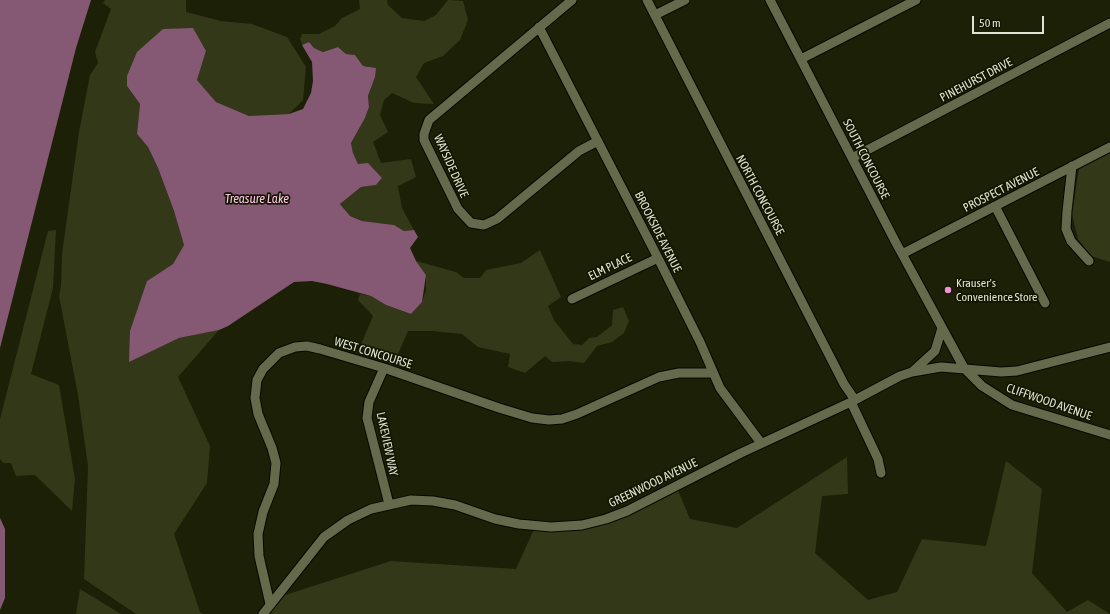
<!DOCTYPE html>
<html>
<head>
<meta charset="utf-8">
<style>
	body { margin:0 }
	#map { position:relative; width:1110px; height:614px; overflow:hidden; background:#1c2006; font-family:"Asap Condensed",sans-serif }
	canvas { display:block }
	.scale { position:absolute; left:972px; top:16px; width:72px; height:18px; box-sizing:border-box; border:2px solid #dfe3d3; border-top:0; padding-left:5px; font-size:12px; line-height:14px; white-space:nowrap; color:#dfe3d3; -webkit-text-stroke:3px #131700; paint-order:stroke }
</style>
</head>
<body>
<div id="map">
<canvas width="1110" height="614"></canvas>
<div class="scale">50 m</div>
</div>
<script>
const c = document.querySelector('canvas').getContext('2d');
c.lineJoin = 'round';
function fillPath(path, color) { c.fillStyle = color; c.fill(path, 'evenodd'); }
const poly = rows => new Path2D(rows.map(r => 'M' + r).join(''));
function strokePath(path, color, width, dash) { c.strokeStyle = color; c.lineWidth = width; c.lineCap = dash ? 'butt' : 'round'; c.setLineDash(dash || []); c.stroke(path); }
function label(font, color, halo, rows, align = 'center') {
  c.font = font + ' "Asap Condensed",sans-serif'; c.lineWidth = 3.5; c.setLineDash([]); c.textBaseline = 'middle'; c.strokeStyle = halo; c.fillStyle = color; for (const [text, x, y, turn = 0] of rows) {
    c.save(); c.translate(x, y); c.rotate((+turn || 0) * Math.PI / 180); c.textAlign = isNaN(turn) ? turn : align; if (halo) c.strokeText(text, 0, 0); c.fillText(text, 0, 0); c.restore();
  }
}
const green = poly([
	[105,0,186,0,186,12,221,21,252,24,287,37,306,67,303,100,289,114,249,116,216,102,197,80,206,51,127,86,140,104,137,134,148,147,158,168,174,211,184,245,173,264,147,281,129,361,179,338,219,330,178,377,210,446,207,483,174,534,200,612,203,614,136,614,84,579,88,466,78,395,59,296,61,286,62,254,79,132,90,75,98,63,95,52,111,9,103,3],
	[359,0,387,0,388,5,402,18,424,21,436,15,448,0,463,1,468,20,460,40,443,56,424,63,416,77,434,104,414,103,392,93,384,100,380,115,388,132,373,142,381,163,411,159,416,177,398,186,402,208,414,230,404,231,394,225,362,221,350,216,340,204,361,187,376,185,382,178,375,171,358,164,353,153,351,143,365,118,369,107,368,96,375,77,368,66,363,66,355,55,346,54,338,47,323,52,314,48,309,42,302,45,300,39,302,34,319,34,335,26,342,18,360,9],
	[1110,153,1110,262,1091,256,1078,239,1072,214,1079,168],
	[56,230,53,288,31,374,59,385,75,479,72,511,35,475,16,476,11,463,3,463,0,459,0,419,48,231],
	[540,250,561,297,548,306,554,320,573,344,582,345,589,338,597,337,606,330,612,325,613,310,623,307,629,321,624,333,612,342,597,346,584,363,569,361,552,362,545,356,525,373,508,367,510,354,478,347,462,334,432,331,408,331,395,361,359,349,373,316,358,300,360,294,371,296,386,305,411,314,422,302,426,290,426,275,416,261,456,272,464,278,480,278,486,270,521,263],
	[847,457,848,494,822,496,815,553,868,600,897,592,922,539,986,546,1006,461,1042,489,1032,573,1067,612,1088,600,1110,614,267,614,282,596,391,561,516,569,535,527,624,514,677,488,690,519,737,528],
	[80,589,121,614,76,614]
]);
const water = poly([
	[0,0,91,0,76,48,0,348],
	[193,28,206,51,197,80,216,102,249,116,289,114,303,109,311,93,313,81,312,62,302,45,309,42,314,48,323,52,338,47,346,54,355,55,363,66,376,68,375,77,368,96,369,107,365,118,351,143,353,153,358,164,368,163,382,178,376,185,361,187,340,204,350,216,362,221,394,225,404,231,414,230,418,237,410,248,416,261,426,275,422,302,411,314,386,305,371,296,327,284,312,281,294,282,228,326,219,330,179,338,129,362,130,331,147,281,173,264,184,245,174,211,158,168,148,147,137,134,140,104,127,86,127,76,137,52,163,29],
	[0,518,5,529,5,598,0,610]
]);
const minor = poly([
	[572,0,429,120,424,134,424,140,458,209,471,223,484,225,497,219,579,151,598,141],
	[647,0,844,384,855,400],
	[770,0,895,241,964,368,982,386,1012,405,1110,435],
	[655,15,685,0],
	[539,27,658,258,700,342,720,388,761,443],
	[801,59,916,0],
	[852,158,1110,23],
	[1072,166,1067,211,1066,229,1071,241,1089,261],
	[995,206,1045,303],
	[902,254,1110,147],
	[572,299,658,258],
	[384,368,369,402,367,418,389,504],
	[912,372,935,351,942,328],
	[851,402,878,459,881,473],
	[270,604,259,556,258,534,263,512,274,484,276,463,272,448,258,414,255,398,257,380,263,369,279,353,295,347,307,346,320,349,384,368,499,408,532,418,549,420,562,419,577,414,659,377,679,373,713,373],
	[263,614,324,537,348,520,371,509,411,500,433,501,455,505,495,519,519,524,551,527,582,525,606,519,627,511,741,453,851,402,900,376,912,372,941,367,1001,372,1017,371,1110,347]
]);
const markers = [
	[948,290,4,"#f591d2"]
];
const streetNames = [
	["PINEHURST DRIVE",976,80,-28],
	["SOUTH CONCOURSE",866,159,63],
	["WAYSIDE DRIVE",451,166,66],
	["PROSPECT AVENUE",1001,190,-27],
	["NORTH CONCOURSE",760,195,62],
	["BROOKSIDE AVENUE",658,232,63],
	["ELM PLACE",610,267,-26],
	["WEST CONCOURSE",373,353,17],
	["CLIFFWOOD AVENUE",1049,402,19],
	["LAKEVIEW WAY",387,444,78],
	["GREENWOOD AVENUE",653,483,-26]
];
const poiNames = [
	["Krauser's",956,283],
	["Convenience Store",956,297]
];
const waterNames = [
	["Treasure Lake",257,199]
];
fillPath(green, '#333818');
fillPath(water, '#855874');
strokePath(minor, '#070900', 11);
strokePath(minor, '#656a4d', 9);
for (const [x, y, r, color] of markers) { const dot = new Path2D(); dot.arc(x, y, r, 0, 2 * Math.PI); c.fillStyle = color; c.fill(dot); strokePath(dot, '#131700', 1.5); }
label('12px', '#dfe3d3', '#131700', streetNames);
label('12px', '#dfe3d3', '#131700', poiNames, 'left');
label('italic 13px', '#fec3e8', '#131700', waterNames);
</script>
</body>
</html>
